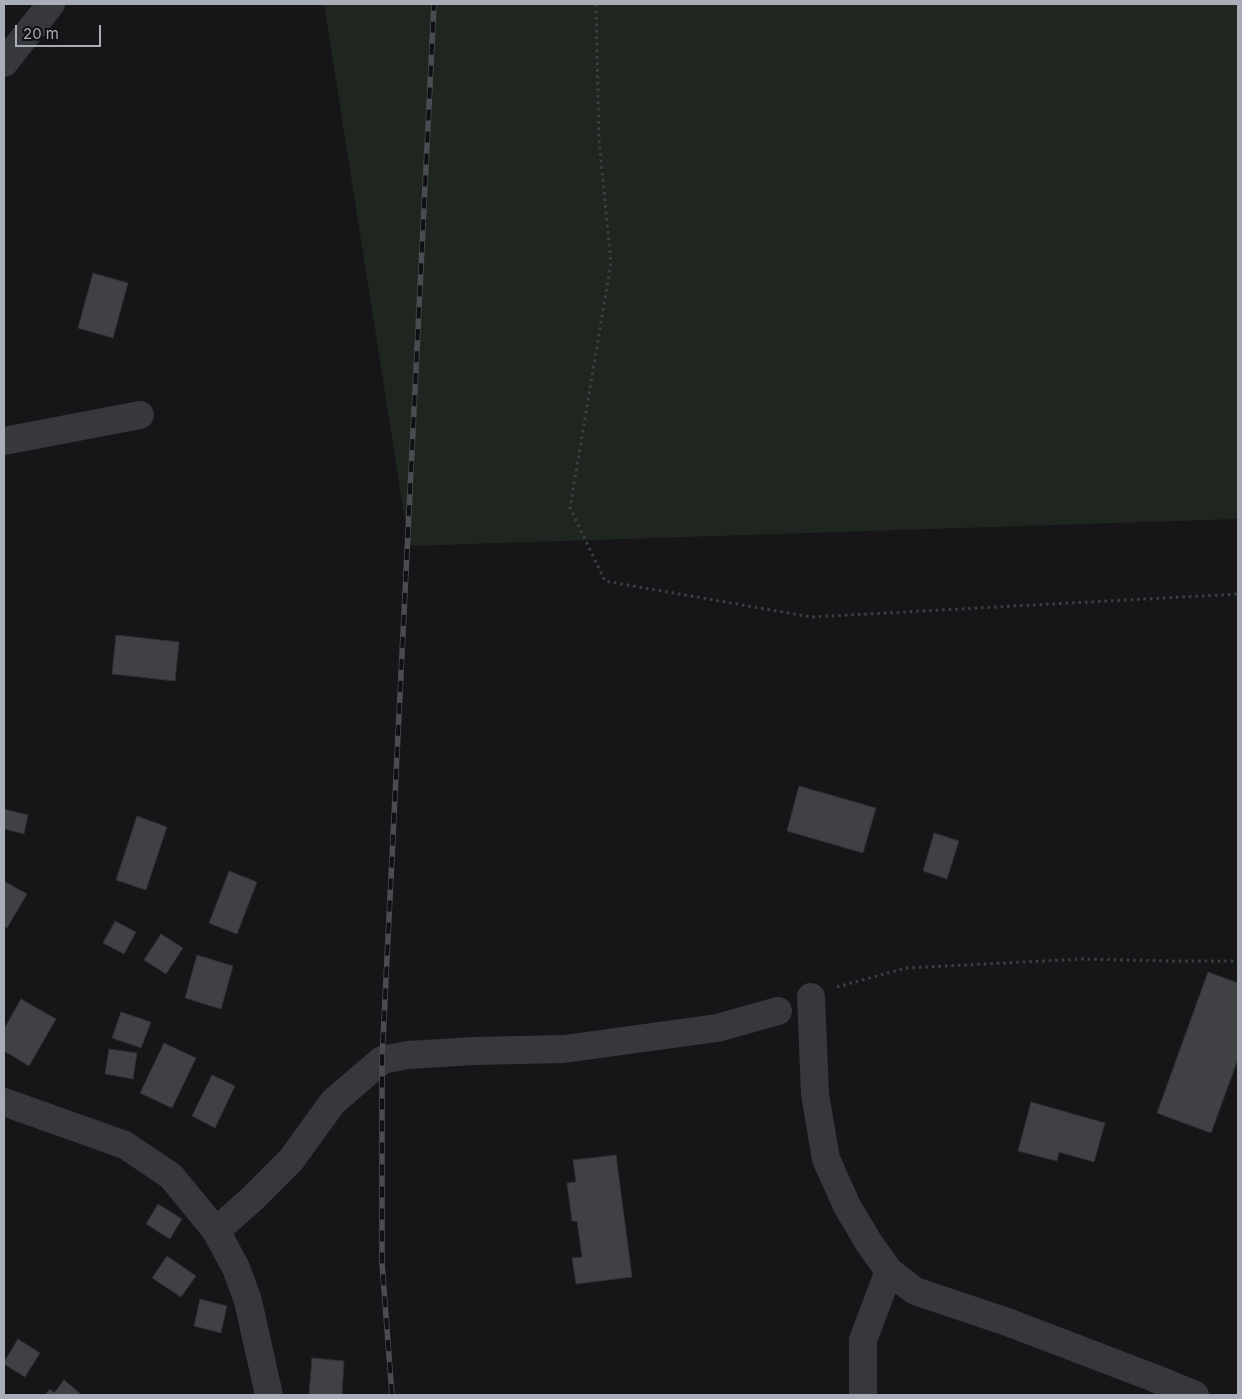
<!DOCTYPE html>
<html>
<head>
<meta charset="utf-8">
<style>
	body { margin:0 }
	#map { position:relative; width:1242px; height:1399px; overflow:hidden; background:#161618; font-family:Inter,sans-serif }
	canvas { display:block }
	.frame { position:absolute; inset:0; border:5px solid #a8adb8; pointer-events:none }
	.scale { position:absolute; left:15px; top:25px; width:86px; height:22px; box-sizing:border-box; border:2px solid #a8adb8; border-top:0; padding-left:6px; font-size:15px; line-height:18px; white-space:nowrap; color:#a8adb8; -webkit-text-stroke:4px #111113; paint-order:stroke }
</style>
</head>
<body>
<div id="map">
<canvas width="1242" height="1399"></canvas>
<div class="frame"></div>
<div class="scale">20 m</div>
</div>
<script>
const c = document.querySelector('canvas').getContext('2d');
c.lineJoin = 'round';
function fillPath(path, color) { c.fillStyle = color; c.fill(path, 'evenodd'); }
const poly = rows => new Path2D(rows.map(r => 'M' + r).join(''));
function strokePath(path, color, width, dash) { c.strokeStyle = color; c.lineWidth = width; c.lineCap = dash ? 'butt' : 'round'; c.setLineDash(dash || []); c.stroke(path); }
const green = poly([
	[324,4,1238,4,1238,519,409,546]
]);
const building = poly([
	[93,273,128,283,113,338,78,328,93,273],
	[116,635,179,642,175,681,112,674,116,635],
	[799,786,876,808,863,853,787,831,799,786],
	[4,809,28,815,24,834,4,829,4,809],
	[137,816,167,827,146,890,116,880,137,816],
	[934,833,959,841,947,879,923,871,934,833],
	[229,871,257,882,237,934,209,923,229,871],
	[4,881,27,894,7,928,4,926,4,881],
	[115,921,136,932,124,954,103,943,115,921],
	[161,934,183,948,166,974,144,960,161,934],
	[197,955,233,966,221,1009,185,998,197,955],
	[1208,972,1238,983,1238,1059,1211,1133,1157,1113,1208,972],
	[21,999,56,1019,29,1066,4,1051,4,1029,21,999],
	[121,1012,151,1022,141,1048,112,1038,121,1012],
	[164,1043,196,1058,172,1108,140,1093,164,1043],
	[109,1049,137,1053,133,1079,105,1074,109,1049],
	[212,1075,235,1086,215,1128,192,1116,212,1075],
	[1031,1102,1105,1123,1094,1162,1059,1152,1057,1161,1018,1151,1031,1102],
	[616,1155,632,1277,576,1284,572,1258,582,1257,577,1221,572,1221,567,1183,576,1182,573,1160,616,1155],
	[158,1204,182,1219,170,1239,146,1224,158,1204],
	[167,1256,196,1276,181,1297,152,1278,167,1256],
	[200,1299,227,1306,221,1333,194,1326,200,1299],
	[18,1339,40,1353,25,1377,4,1364,4,1362,18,1339],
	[312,1358,344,1361,342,1395,309,1395,312,1358],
	[64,1380,82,1395,45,1395,50,1389,54,1393,64,1380]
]);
const path = poly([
	[596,4,599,140,611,263,570,508,605,581,811,617,1238,594],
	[837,987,906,968,1082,959,1171,961,1238,961]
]);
const minor = poly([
	[4,63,51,4],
	[4,441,140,415],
	[811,997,815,1094,826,1159,847,1206,869,1243,889,1271,915,1291,1010,1323,1154,1378,1195,1395],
	[4,1102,125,1145,171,1176,216,1231,236,1268,248,1301,269,1395],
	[216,1231,252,1199,291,1160,333,1102,382,1060,408,1055,474,1051,564,1049,717,1028,778,1011],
	[863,1395,863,1340,889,1271]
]);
const rail = poly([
	[392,1395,382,1263,382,1060,434,4]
]);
fillPath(green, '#1e261f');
fillPath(building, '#404145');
strokePath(building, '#303034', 1);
strokePath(path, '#3d3f44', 3, [2.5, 4]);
strokePath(minor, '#37383d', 28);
strokePath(rail, '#4a4c52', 5.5);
strokePath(rail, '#111113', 4, [11]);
</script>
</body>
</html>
